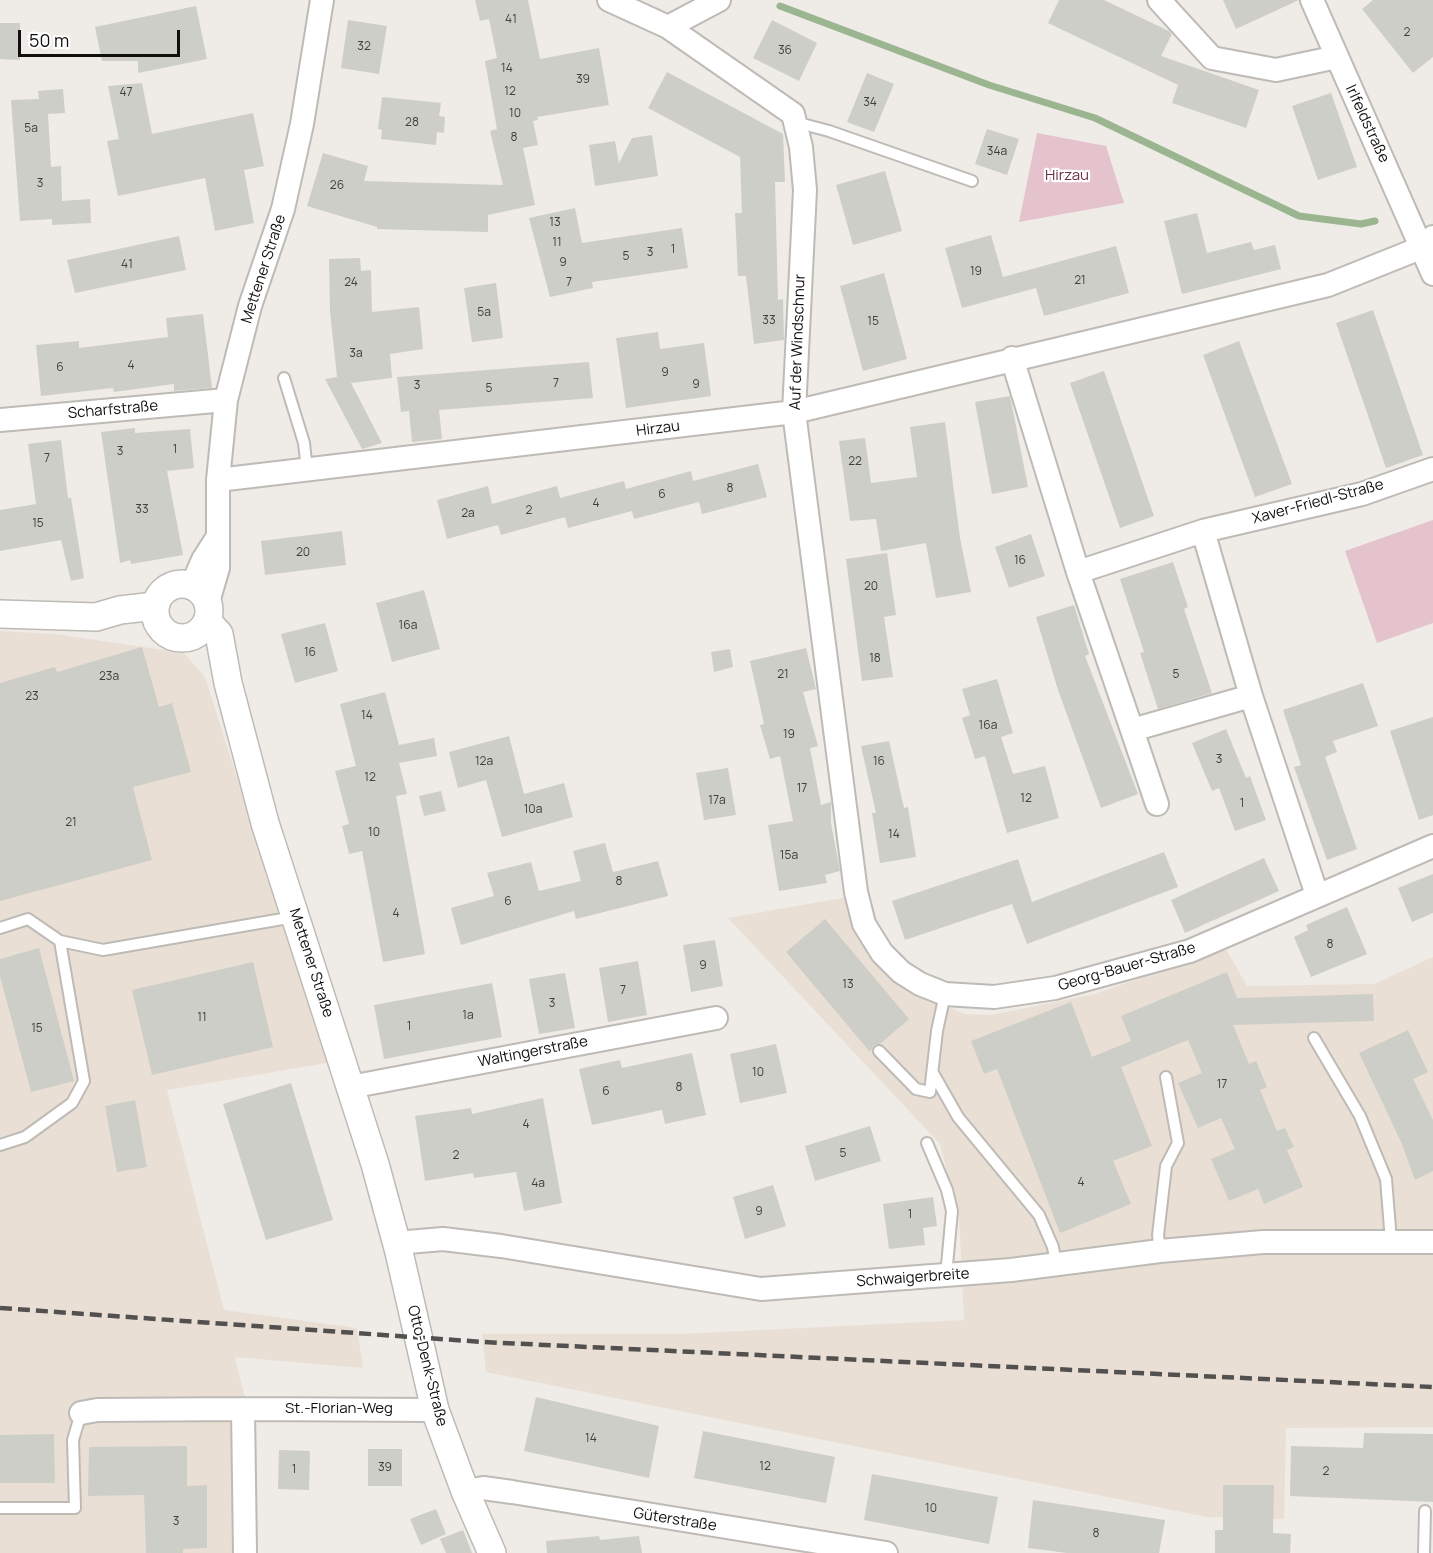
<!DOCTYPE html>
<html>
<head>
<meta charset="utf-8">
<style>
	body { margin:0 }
	#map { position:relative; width:1433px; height:1553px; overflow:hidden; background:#efebe7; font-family:Manrope,sans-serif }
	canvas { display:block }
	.scale { position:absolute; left:18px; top:30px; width:162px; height:27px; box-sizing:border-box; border:3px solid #11100e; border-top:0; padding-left:8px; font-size:18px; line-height:21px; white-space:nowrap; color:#11100e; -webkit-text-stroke:4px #fff; paint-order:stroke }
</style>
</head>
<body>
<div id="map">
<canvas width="1433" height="1553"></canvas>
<div class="scale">50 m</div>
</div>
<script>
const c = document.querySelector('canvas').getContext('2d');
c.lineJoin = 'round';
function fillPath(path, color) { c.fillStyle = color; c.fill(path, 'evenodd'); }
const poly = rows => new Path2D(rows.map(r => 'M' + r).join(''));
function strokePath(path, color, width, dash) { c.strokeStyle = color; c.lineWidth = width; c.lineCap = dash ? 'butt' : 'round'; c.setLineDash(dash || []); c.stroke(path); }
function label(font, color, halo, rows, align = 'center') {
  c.font = font + ' Manrope,sans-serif'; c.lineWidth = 4.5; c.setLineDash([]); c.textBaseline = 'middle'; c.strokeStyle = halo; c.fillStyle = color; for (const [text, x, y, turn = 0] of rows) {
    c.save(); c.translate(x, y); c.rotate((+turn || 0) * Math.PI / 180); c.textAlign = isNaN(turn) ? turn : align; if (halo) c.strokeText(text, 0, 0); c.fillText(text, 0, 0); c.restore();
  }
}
const built = poly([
	[0,631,55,634,184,653,205,677,327,1063,167,1090,224,1310,357,1328,363,1368,235,1357,251,1424,253,1553,0,1553],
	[848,897,858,937,901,987,965,1014,992,1015,1094,994,1226,949,1247,986,1374,984,1433,957,1433,1427,1286,1428,1284,1519,1207,1517,486,1372,482,1334,681,1334,964,1320,959,1216,940,1144,728,918]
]);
const green = poly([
	[1037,133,1106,146,1124,203,1019,222],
	[1433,520,1433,623,1377,643,1345,551]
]);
const stream = poly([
	[780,6,989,85,1095,118,1299,216,1361,224,1375,221]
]);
const building = poly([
	[475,0,528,0,540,59,599,48,609,105,537,117,538,120,533,121,538,145,523,148,535,205,488,215,488,232,377,229,377,227,307,206,323,153,368,166,364,181,503,185,490,131,497,129,485,61,497,58,489,19,480,21],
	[1059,0,1104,0,1169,31,1172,34,1161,56,1259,90,1246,128,1172,103,1178,85,1048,23],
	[1223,0,1299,0,1236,29],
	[1373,0,1433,0,1433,57,1413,73,1362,9],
	[196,6,207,59,138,73,138,61,102,61,95,27],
	[348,20,387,26,379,74,341,68],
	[772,20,817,43,799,81,753,58],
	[0,23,20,23,20,60,0,59],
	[667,72,783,134,785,182,775,182,778,300,783,299,784,340,754,344,746,276,738,276,735,213,742,213,740,157,648,108],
	[867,73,894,84,874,132,847,122],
	[142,83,152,134,253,113,264,166,244,170,254,223,215,231,205,178,118,196,107,141,119,139,108,86],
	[63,89,65,113,48,114,51,167,61,166,62,201,90,199,91,223,52,225,52,219,20,221,11,100,39,99,38,91],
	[1331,93,1357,167,1318,180,1292,106],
	[382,97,441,103,439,116,445,117,444,133,437,132,436,145,381,139,382,130,378,129],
	[987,129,1019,139,1007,175,975,164],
	[652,135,658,176,595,186,589,145,615,141,619,163,632,138],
	[885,171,902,231,853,245,836,185],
	[575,208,582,243,682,228,688,268,592,282,593,288,550,297,529,218],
	[1197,213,1207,253,1251,242,1254,250,1275,245,1281,269,1182,294,1164,221],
	[991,235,1003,277,1116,246,1129,293,1044,316,1036,288,962,308,945,248],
	[179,236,186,270,75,293,67,260],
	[360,258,361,271,371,270,372,312,419,307,423,349,390,354,392,378,351,383,382,443,362,449,325,379,337,377,330,311,329,259],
	[884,273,907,359,863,371,840,286],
	[496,283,503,338,472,342,464,288],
	[1373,310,1423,455,1386,468,1336,323],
	[203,314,212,388,174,391,174,384,114,392,113,388,41,396,36,345,79,341,79,348,168,337,166,318],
	[658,332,660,349,704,343,711,396,626,408,616,338],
	[1239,341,1292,484,1255,497,1203,355],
	[589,362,593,398,439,410,442,439,412,442,409,411,401,412,397,377],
	[1104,371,1154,516,1120,528,1070,383],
	[1010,396,1028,487,992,494,975,402],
	[945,422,960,538,971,592,936,598,926,543,881,551,876,519,850,521,839,441,865,438,871,483,917,477,910,427],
	[135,428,135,433,190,429,194,468,167,471,183,555,131,564,130,560,120,563,101,432],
	[61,440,68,498,71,498,84,578,71,581,61,540,0,551,0,510,36,504,28,444],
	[758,464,767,497,702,514,699,502,634,519,632,511,568,528,565,517,501,535,498,525,447,539,437,500,488,486,492,504,557,486,560,498,624,481,626,489,691,471,693,481],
	[342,531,346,565,265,575,261,541],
	[1031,534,1045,576,1009,588,995,547],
	[887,553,896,615,884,617,893,677,862,681,846,559],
	[1173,562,1188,607,1184,609,1212,693,1158,709,1140,653,1144,652,1120,579],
	[424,590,440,649,392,662,376,603],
	[1074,605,1089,654,1085,656,1138,794,1101,808,1058,690,1036,617],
	[325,623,338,671,295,683,281,634],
	[142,647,159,707,172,703,191,772,133,787,152,860,0,901,0,683,55,667,57,672],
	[806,648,816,689,803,692,818,746,810,748,821,805,831,802,831,823,840,871,825,875,827,883,779,891,768,825,793,821,780,756,770,759,760,725,764,724,750,661],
	[730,649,733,667,714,672,711,652],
	[997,679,1013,733,1001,737,1013,774,1045,766,1059,818,1007,833,985,756,975,759,962,718,970,715,962,689],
	[1363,683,1378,726,1333,741,1337,752,1325,757,1357,849,1327,860,1294,767,1301,765,1283,710],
	[385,692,399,745,434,738,437,756,399,763,407,794,396,796,425,954,383,962,362,851,349,854,342,826,349,824,335,771,356,766,340,704],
	[1433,717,1433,815,1419,820,1390,731],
	[1226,729,1246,778,1250,776,1266,820,1235,831,1219,788,1212,791,1192,743],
	[509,736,524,794,564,783,573,817,502,837,486,780,458,788,449,752],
	[889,741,904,808,908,807,916,857,880,863,872,813,876,813,861,746],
	[728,768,736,815,704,820,696,773],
	[441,791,446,811,424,816,419,796],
	[605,843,613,872,658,861,668,896,576,919,574,911,461,945,451,908,494,896,487,873,531,862,539,891,581,881,573,851],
	[1164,852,1178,887,1027,944,1012,904,905,940,892,901,1018,859,1032,902],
	[1264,858,1279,891,1185,933,1171,900],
	[1433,874,1433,913,1412,922,1398,888],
	[1347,907,1367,954,1311,977,1294,937,1308,930,1306,925],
	[825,919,909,1019,880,1044,874,1045,870,1052,786,952],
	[715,940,723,986,691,992,683,945],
	[39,948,74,1081,31,1092,0,976,0,959],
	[638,961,647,1015,608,1022,599,968],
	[253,962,273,1047,152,1075,132,990],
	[1227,972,1237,998,1373,994,1374,1021,1233,1025,1249,1064,1256,1061,1267,1087,1260,1090,1277,1131,1285,1128,1294,1147,1287,1150,1303,1187,1264,1204,1258,1189,1229,1201,1211,1159,1235,1149,1221,1118,1198,1128,1178,1083,1202,1073,1188,1040,1121,1067,1152,1146,1113,1161,1131,1204,1060,1233,997,1069,984,1074,971,1041,1071,1002,1092,1057,1131,1041,1121,1016],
	[565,973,575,1028,539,1034,529,979],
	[492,983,502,1037,384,1059,374,1005],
	[1408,1030,1428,1072,1413,1079,1433,1120,1433,1171,1415,1180,1402,1144,1359,1053],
	[776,1044,787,1093,740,1103,730,1054],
	[692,1053,706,1115,665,1124,662,1110,592,1125,579,1069,620,1060,622,1068],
	[291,1083,333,1220,266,1240,223,1104],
	[543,1098,562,1203,524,1211,516,1172,474,1178,473,1173,425,1181,415,1116,471,1108,472,1114],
	[135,1100,147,1167,117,1172,105,1106],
	[870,1126,881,1161,815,1181,805,1146],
	[773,1185,786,1226,745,1239,733,1197],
	[933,1197,937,1226,923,1228,925,1245,889,1249,883,1204],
	[536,1397,659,1426,649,1478,524,1451],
	[703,1431,835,1457,826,1503,694,1478],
	[1364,1433,1433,1434,1433,1502,1290,1496,1291,1446,1363,1448],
	[54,1434,55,1483,0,1483,0,1435],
	[187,1446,187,1486,207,1485,207,1548,183,1549,183,1553,146,1553,144,1495,88,1496,89,1447],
	[368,1449,402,1449,402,1486,368,1486],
	[279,1450,310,1451,309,1490,278,1489],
	[872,1474,998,1497,989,1544,864,1520],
	[1223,1485,1274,1485,1273,1533,1291,1534,1290,1553,1215,1553,1215,1530,1223,1530],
	[1033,1500,1165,1520,1159,1553,1067,1553,1028,1548],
	[436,1509,446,1534,421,1545,410,1519],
	[463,1530,472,1553,446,1553,440,1539],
	[599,1536,600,1540,639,1536,642,1553,547,1553,546,1541]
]);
const service = poly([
	[795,122,829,131,972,181],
	[284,378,304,443,307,470],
	[0,928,28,919,60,941,103,950,294,917],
	[1314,1038,1360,1116,1386,1179,1391,1241],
	[879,1051,916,1089,930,1092,937,1031,945,994],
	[933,1073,958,1117,1039,1215,1053,1247,1056,1264],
	[927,1143,947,1190,952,1211,946,1276],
	[0,1145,25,1137,72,1103,84,1081,60,941],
	[1160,1251,1158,1235,1166,1166,1178,1143,1166,1077],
	[0,1508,75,1508,73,1440,81,1413],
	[1424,1553,1425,1511]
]);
const minor = poly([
	[609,0,668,27,793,114,801,147,805,190,794,412,856,892,864,924,882,953,901,972,920,984,945,994,994,997,1055,988,1190,951,1433,846],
	[1159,0,1212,58,1276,70,1337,57],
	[1312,0,1433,274],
	[668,27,719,0],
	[1012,358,1078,572,1203,531,1362,494,1433,469],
	[0,420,226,400],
	[218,480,794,412,1328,285,1423,247,1433,237],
	[1078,572,1132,730,1251,696,1203,531],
	[192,585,203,560,217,538],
	[208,602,218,568,218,480,226,400,250,306,283,209,302,124,322,0],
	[1251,696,1317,895],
	[1132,730,1157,804],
	[350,1087,716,1018],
	[396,1243,443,1239,501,1246,761,1289,1011,1270,1160,1251,1263,1242,1433,1242],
	[243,1409,245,1553],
	[81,1413,97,1410,243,1409,435,1410],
	[465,1491,483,1488,512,1492,886,1553]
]);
const tertiary = poly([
	'155 611a27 27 0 1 1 54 0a27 27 0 1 1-54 0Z',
	[0,614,96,617,120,610,155,606],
	[208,622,219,634,228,683,265,823,375,1164,399,1252,435,1410,465,1491,492,1553]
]);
const rail = poly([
	[0,1308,483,1342,1433,1387]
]);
const numberNames = [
	["41",511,20],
	["2",1407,33],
	["32",364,47],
	["36",785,51],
	["14",507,69],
	["39",583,80],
	["12",510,92],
	["47",126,93],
	["34",870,103],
	["10",515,114],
	["28",412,123],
	["5a",31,129],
	["8",514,138],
	["34a",997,152],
	["3",40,184],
	["26",337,186],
	["13",555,223],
	["11",557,243],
	["1",673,250],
	["3",650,253],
	["5",626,257],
	["9",563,263],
	["41",127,265],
	["19",976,272],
	["21",1080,281],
	["24",351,283],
	["7",569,283],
	["5a",484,313],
	["33",769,321],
	["15",873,322],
	["3a",356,354],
	["4",131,366],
	["6",60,368],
	["9",665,373],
	["7",556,384],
	["9",696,385],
	["3",417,386],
	["5",489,389],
	["1",175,450],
	["3",120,452],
	["7",47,459],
	["22",855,462],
	["8",730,489],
	["6",662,495],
	["4",596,504],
	["33",142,510],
	["2",529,511],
	["2a",468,514],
	["15",38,524],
	["20",303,553],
	["16",1020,561],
	["20",871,587],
	["16a",408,626],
	["16",310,653],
	["18",875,659],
	["21",783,675],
	["5",1176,675],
	["23a",109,677],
	["23",32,697],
	["14",367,716],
	["16a",988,726],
	["19",789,735],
	["3",1219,760],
	["12a",484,762],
	["16",879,762],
	["12",370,778],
	["17",802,789],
	["12",1026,799],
	["17a",717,801],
	["1",1242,804],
	["10a",533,810],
	["21",71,823],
	["10",374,833],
	["14",894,835],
	["15a",789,856],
	["8",619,882],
	["6",508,902],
	["4",396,914],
	["8",1330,945],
	["9",703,966],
	["13",848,985],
	["7",623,991],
	["3",552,1004],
	["1a",468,1016],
	["11",202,1018],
	["1",409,1027],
	["15",37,1029],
	["10",758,1073],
	["17",1222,1085],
	["8",679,1088],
	["6",606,1092],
	["4",526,1125],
	["5",843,1154],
	["2",456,1156],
	["4",1081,1183],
	["4a",538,1184],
	["9",759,1212],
	["1",910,1215],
	["14",591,1439],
	["12",765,1467],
	["39",385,1468],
	["1",294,1470],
	["2",1326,1472],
	["10",931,1509],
	["3",176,1522],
	["8",1096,1534]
];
const streetNames = [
	["Irlfeldstraße",1367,124,65],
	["Mettener Straße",264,269,-72],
	["Auf der Windschnur",798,342,-88],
	["Scharfstraße",113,410,-5],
	["Hirzau",658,429,-7],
	["Xaver-Friedl-Straße",1318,502,-15],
	["Mettener Straße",311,963,72],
	["Georg-Bauer-Straße",1127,967,-16],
	["Waltingerstraße",533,1052,-11],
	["Schwaigerbreite",913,1278,-4],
	["Otto-Denk-Straße",427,1366,76],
	["St.-Florian-Weg",339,1409],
	["Güterstraße",675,1520,9]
];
const parkNames = [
	["Hirzau",1067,176]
];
fillPath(built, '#e9dfd5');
fillPath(green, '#e5c3cd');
strokePath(stream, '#9ab58f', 7);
fillPath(building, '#cecec8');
strokePath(service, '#bebab6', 14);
strokePath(minor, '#bebab6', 26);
strokePath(tertiary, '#bebab6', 30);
strokePath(service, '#fff', 10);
strokePath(minor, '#fff', 22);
strokePath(tertiary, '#fff', 27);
strokePath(rail, '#53514f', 4.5, [12, 6]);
label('12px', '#40403c', null, numberNames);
label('15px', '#11100e', '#fff', streetNames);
label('15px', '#6a2d44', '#fff', parkNames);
</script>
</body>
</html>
